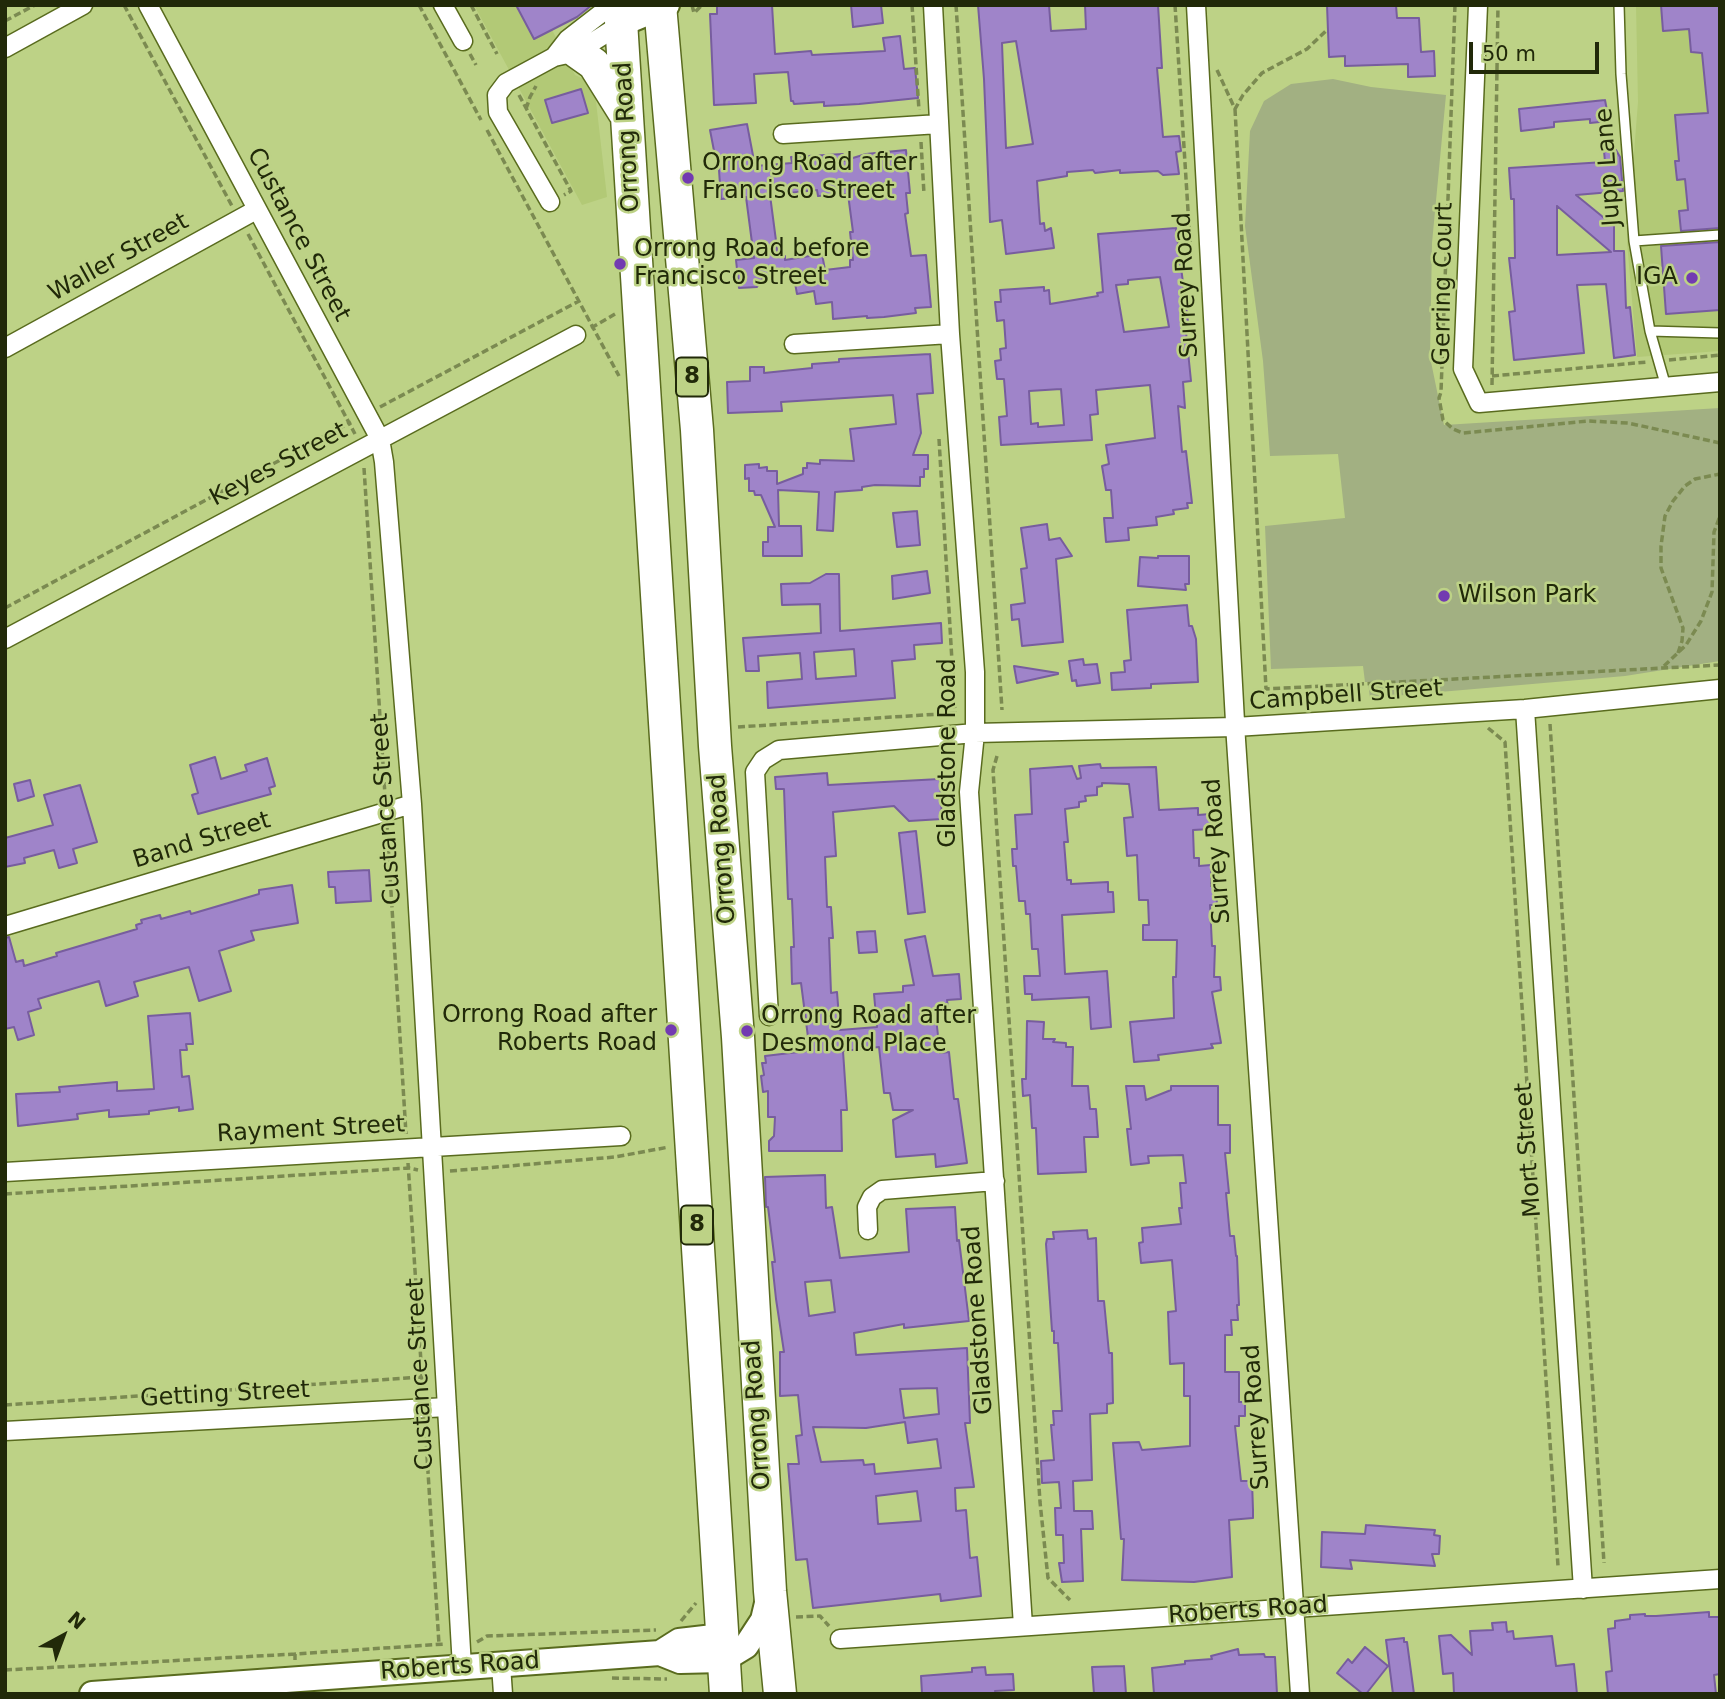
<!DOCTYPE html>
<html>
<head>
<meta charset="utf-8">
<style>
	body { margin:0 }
	#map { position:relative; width:1725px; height:1699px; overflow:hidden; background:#bdd286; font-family:"DejaVu Sans",sans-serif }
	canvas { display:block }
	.frame { position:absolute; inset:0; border:7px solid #212909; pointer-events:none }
	.north { position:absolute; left:28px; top:1601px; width:70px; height:70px; -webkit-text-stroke:5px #bdd286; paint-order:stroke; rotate:41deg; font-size:19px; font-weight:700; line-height:28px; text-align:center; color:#212909 }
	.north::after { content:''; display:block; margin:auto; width:24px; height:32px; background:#212909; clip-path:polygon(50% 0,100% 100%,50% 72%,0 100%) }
	.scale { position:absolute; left:1469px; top:42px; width:130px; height:32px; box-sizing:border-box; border:4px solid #212909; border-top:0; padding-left:9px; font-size:21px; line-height:24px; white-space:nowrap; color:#212909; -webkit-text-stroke:5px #bdd286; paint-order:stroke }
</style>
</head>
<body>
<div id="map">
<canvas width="1725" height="1699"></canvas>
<div class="frame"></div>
<div class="north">N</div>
<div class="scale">50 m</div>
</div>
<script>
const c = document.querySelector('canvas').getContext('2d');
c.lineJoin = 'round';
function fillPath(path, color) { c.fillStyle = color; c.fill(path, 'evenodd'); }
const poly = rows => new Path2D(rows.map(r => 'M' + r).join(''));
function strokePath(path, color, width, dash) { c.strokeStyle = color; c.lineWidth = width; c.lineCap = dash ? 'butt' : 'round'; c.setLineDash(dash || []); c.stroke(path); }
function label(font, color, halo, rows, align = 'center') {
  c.font = font + ' "DejaVu Sans",sans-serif'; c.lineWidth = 5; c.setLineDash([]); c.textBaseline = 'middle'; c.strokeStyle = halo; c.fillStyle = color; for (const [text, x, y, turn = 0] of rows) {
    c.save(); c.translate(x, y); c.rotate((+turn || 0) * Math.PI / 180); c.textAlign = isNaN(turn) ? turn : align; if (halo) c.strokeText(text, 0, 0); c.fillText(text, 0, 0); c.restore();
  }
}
const built = poly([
	[474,5,578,5,548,22,575,75,584,79,595,93,607,197,582,205],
	[1636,5,1720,5,1720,351,1637,357,1627,242,1638,102]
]);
const green = poly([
	[1333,79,1371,87,1446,95,1432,243,1430,357,1444,425,1720,408,1720,661,1625,676,1370,698,1368,682,1365,682,1363,666,1271,669,1265,526,1345,518,1338,454,1270,456,1263,361,1245,226,1250,131,1264,101,1291,84]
]);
const building = poly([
	[516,5,592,5,577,17,534,39,516,5],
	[717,5,772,5,775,54,811,51,812,55,885,51,883,38,900,36,904,69,915,68,918,98,859,104,824,106,824,102,794,104,793,101,791,101,788,72,754,74,756,103,714,105,710,14,717,14,717,5],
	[851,5,881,5,883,23,853,27,851,5],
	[978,5,1049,5,1051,31,1086,29,1085,5,1158,5,1162,68,1157,68,1163,137,1179,136,1181,151,1176,152,1179,174,1163,175,1158,171,1120,173,1120,170,1095,173,1093,170,1067,172,1067,176,1037,181,1040,224,1044,223,1045,231,1051,228,1054,248,1006,254,1002,220,990,222,984,79,978,5],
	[1016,41,1033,144,1006,148,1002,43,1016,41],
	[1327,5,1396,5,1397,18,1419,18,1421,52,1434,51,1435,76,1408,77,1408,64,1345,66,1345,56,1329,57,1327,5],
	[1661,5,1720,5,1720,228,1681,231,1679,211,1688,210,1685,179,1677,180,1675,161,1679,161,1675,115,1708,113,1702,53,1691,52,1689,29,1663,31,1661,5],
	[581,89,588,113,552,123,545,100,581,89],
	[1605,100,1609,121,1590,123,1590,119,1554,122,1554,127,1521,131,1519,109,1605,100],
	[747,124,755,166,792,163,791,157,843,154,843,161,866,154,906,150,910,193,906,193,908,213,905,214,911,256,926,255,931,307,915,308,916,313,884,317,867,318,867,316,833,319,832,302,816,304,814,291,797,294,793,272,772,273,767,280,762,279,757,287,739,288,736,260,754,258,746,197,721,199,718,156,715,156,710,130,747,124],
	[817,190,818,196,848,194,853,232,850,232,853,260,850,260,850,267,825,270,822,254,785,260,785,256,778,256,770,195,817,190],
	[1616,150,1620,157,1623,191,1576,195,1614,226,1614,251,1624,251,1626,308,1630,307,1635,355,1614,358,1606,284,1577,285,1584,353,1514,360,1509,312,1515,311,1509,258,1515,258,1514,199,1511,199,1509,168,1605,162,1604,151,1616,150],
	[1557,206,1611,252,1557,255,1557,206],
	[1176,228,1188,322,1185,322,1191,381,1183,382,1185,408,1178,406,1182,452,1186,451,1192,503,1187,503,1188,508,1173,510,1174,514,1156,517,1157,525,1128,528,1129,540,1106,542,1104,518,1113,518,1111,490,1106,490,1102,466,1109,464,1106,445,1155,438,1150,385,1096,390,1098,414,1090,415,1092,440,1001,445,999,417,1007,416,1004,379,997,379,995,361,1001,360,1000,349,1006,348,1004,320,997,321,995,302,1001,302,1000,290,1044,287,1044,291,1049,290,1050,304,1098,296,1097,293,1103,292,1098,234,1176,228],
	[1160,277,1169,327,1124,332,1116,285,1128,284,1128,280,1160,277],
	[1061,389,1064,425,1038,427,1038,423,1031,424,1029,391,1061,389],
	[1720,242,1720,310,1666,314,1661,246,1720,242],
	[930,354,933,393,917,394,921,433,913,455,928,455,928,469,924,469,924,477,920,477,920,486,875,485,862,487,862,490,835,492,833,531,817,530,819,492,778,490,779,526,801,526,802,556,763,556,763,542,768,542,768,527,775,527,761,495,755,495,754,491,749,491,749,478,745,479,745,465,759,464,759,468,767,467,767,471,777,471,777,484,803,474,803,468,807,468,807,463,820,464,820,460,854,461,850,429,896,424,893,395,781,402,782,411,728,413,727,382,750,381,750,367,764,367,764,373,812,368,812,364,839,362,839,359,930,354],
	[917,511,920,545,897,547,893,513,917,511],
	[1047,524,1049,540,1060,538,1072,556,1056,559,1063,642,1022,646,1019,619,1012,620,1011,605,1025,603,1021,569,1027,568,1021,528,1047,524],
	[1158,556,1189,556,1189,584,1185,584,1186,590,1138,586,1140,557,1158,558,1158,556],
	[927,571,930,593,893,599,892,576,927,571],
	[826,574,839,574,840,631,941,623,942,643,914,645,915,659,892,661,895,698,768,708,767,682,802,679,800,653,758,656,759,671,746,671,743,638,821,633,820,604,782,605,781,584,810,583,826,574],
	[854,649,856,676,816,679,814,652,854,649],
	[1187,605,1189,626,1192,626,1196,639,1198,682,1151,684,1151,688,1112,690,1111,673,1125,672,1124,661,1131,660,1127,610,1187,605],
	[1083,659,1084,665,1097,664,1100,683,1077,686,1076,680,1072,681,1069,661,1083,659],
	[1014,666,1058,673,1058,674,1017,683,1014,666],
	[215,757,221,779,247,771,245,765,267,758,275,786,269,788,271,794,198,814,192,795,198,793,190,765,215,757],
	[1100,764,1101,768,1156,767,1159,810,1198,808,1198,815,1210,814,1211,829,1193,830,1194,858,1199,858,1199,866,1211,865,1211,886,1216,886,1217,905,1210,905,1212,946,1215,946,1214,977,1220,977,1221,990,1212,992,1221,1043,1211,1044,1213,1048,1158,1055,1159,1060,1134,1062,1130,1022,1174,1018,1173,977,1176,977,1177,940,1143,940,1143,925,1149,925,1148,900,1139,900,1137,855,1127,856,1124,818,1133,817,1129,784,1102,783,1102,786,1097,787,1097,795,1085,796,1086,801,1079,802,1079,807,1065,809,1068,842,1064,842,1067,880,1071,880,1071,884,1108,882,1108,892,1113,892,1114,912,1062,915,1065,974,1107,971,1111,1027,1091,1029,1089,997,1032,1000,1032,994,1025,994,1024,976,1040,976,1038,949,1032,949,1030,914,1026,914,1025,901,1019,901,1016,866,1013,866,1012,849,1017,849,1015,815,1032,814,1030,769,1072,766,1077,779,1081,778,1079,766,1100,764],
	[827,773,828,785,940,779,942,819,909,821,894,806,833,812,836,856,825,857,827,907,831,907,833,938,829,938,831,993,837,992,840,1030,877,1027,874,994,903,992,903,986,914,985,905,940,925,936,933,976,959,974,961,999,947,1000,948,1008,935,1009,940,1053,949,1052,954,1099,958,1099,967,1163,936,1167,935,1154,896,1157,893,1120,913,1110,893,1110,890,1093,884,1093,879,1047,843,1051,847,1110,841,1110,842,1151,769,1151,769,1141,774,1136,775,1117,768,1117,768,1091,763,1092,761,1076,764,1075,762,1063,766,1063,765,1056,807,1051,808,1037,801,983,792,984,791,947,794,947,792,899,788,899,784,789,776,789,775,777,827,773],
	[30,780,34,796,18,801,14,784,30,780],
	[80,785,97,842,73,849,77,863,59,868,54,850,24,858,25,863,5,867,5,838,53,825,44,795,80,785],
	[916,831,925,912,908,914,899,833,916,831],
	[369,870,371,901,336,903,335,887,329,887,328,872,369,870],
	[292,885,298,923,251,931,254,940,219,951,231,991,199,1001,189,967,134,982,138,996,106,1006,99,981,38,999,41,1008,28,1012,34,1035,18,1040,14,1027,5,1029,5,938,9,937,16,962,23,960,24,966,57,956,56,953,137,929,136,925,142,923,141,920,160,915,161,919,190,911,191,914,259,894,259,890,292,885],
	[875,931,877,952,859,953,857,932,875,931],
	[190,1013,193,1044,186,1044,187,1050,180,1050,182,1077,189,1076,193,1109,179,1111,179,1107,149,1111,149,1114,109,1117,109,1110,77,1114,78,1119,18,1126,16,1094,60,1092,59,1087,117,1082,117,1091,154,1089,148,1016,190,1013],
	[1027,1021,1044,1022,1043,1039,1055,1039,1053,1042,1066,1043,1066,1047,1073,1047,1072,1086,1088,1086,1090,1109,1096,1109,1098,1137,1084,1137,1086,1172,1038,1174,1036,1128,1032,1128,1030,1095,1023,1096,1022,1079,1026,1079,1027,1021],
	[1126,1086,1144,1086,1146,1100,1171,1090,1171,1086,1218,1086,1218,1125,1230,1125,1230,1153,1225,1153,1229,1193,1226,1193,1230,1236,1234,1236,1236,1256,1237,1256,1239,1305,1237,1305,1238,1320,1231,1320,1232,1335,1225,1335,1225,1372,1239,1372,1239,1402,1245,1402,1245,1416,1239,1416,1239,1426,1235,1426,1241,1481,1252,1481,1253,1510,1253,1518,1229,1520,1232,1577,1194,1582,1122,1580,1124,1539,1121,1539,1113,1443,1139,1442,1142,1450,1190,1446,1190,1396,1184,1396,1184,1363,1170,1364,1168,1312,1176,1311,1172,1260,1141,1263,1139,1243,1143,1242,1142,1228,1181,1224,1179,1208,1182,1208,1180,1183,1186,1183,1183,1155,1148,1156,1149,1163,1131,1165,1127,1129,1131,1129,1126,1086],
	[825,1175,826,1208,832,1207,840,1258,909,1252,906,1209,955,1207,957,1241,959,1240,969,1321,904,1328,904,1324,854,1333,856,1355,967,1348,970,1423,965,1423,974,1487,955,1488,956,1511,966,1510,970,1558,977,1557,981,1596,941,1601,940,1594,813,1608,807,1559,796,1560,788,1464,799,1464,796,1436,802,1435,798,1395,780,1396,780,1352,784,1352,776,1299,772,1262,775,1262,768,1207,766,1207,765,1177,825,1175],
	[831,1280,835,1312,809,1316,805,1282,831,1280],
	[937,1388,939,1414,904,1418,900,1389,937,1388],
	[905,1422,908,1443,937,1439,941,1468,875,1474,874,1464,864,1465,863,1460,821,1462,813,1427,866,1428,905,1422],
	[917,1491,921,1521,878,1524,876,1496,917,1491],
	[1087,1230,1088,1239,1096,1238,1098,1301,1104,1301,1109,1353,1112,1353,1113,1403,1107,1404,1107,1413,1090,1414,1092,1480,1073,1481,1074,1511,1092,1511,1093,1529,1081,1529,1083,1581,1062,1582,1059,1563,1064,1563,1063,1535,1056,1535,1055,1508,1061,1508,1059,1482,1042,1483,1041,1461,1054,1460,1051,1425,1054,1425,1053,1411,1062,1411,1058,1343,1054,1343,1054,1331,1052,1331,1046,1244,1047,1239,1054,1239,1053,1232,1087,1230],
	[1366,1525,1435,1530,1434,1535,1440,1536,1439,1554,1432,1554,1435,1566,1350,1560,1352,1569,1321,1567,1322,1532,1365,1534,1366,1525],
	[1709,1612,1709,1617,1720,1617,1720,1674,1714,1675,1716,1694,1608,1694,1606,1672,1612,1671,1608,1629,1615,1628,1615,1621,1630,1619,1630,1615,1645,1614,1645,1616,1656,1616,1709,1612],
	[1506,1622,1507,1632,1513,1631,1514,1639,1552,1636,1556,1666,1574,1664,1577,1694,1454,1694,1453,1673,1443,1674,1439,1636,1451,1635,1472,1655,1470,1631,1493,1630,1492,1623,1506,1622],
	[1404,1638,1404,1642,1407,1642,1414,1694,1393,1694,1386,1640,1404,1638],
	[1365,1647,1388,1666,1366,1694,1363,1694,1337,1673,1348,1659,1352,1663,1365,1647],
	[1238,1649,1239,1655,1264,1654,1265,1657,1275,1657,1277,1694,1154,1694,1152,1668,1185,1664,1185,1661,1212,1659,1211,1656,1238,1649],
	[1124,1666,1126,1694,1094,1694,1092,1667,1124,1666],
	[985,1667,986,1675,1013,1674,1014,1690,995,1691,996,1694,922,1694,921,1676,972,1672,972,1668,985,1667]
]);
const path = poly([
	[124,5,232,206],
	[419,5,481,120],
	[471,5,497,54],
	[692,5,694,13,702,5],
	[912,5,919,110],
	[956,5,1002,710],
	[1175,5,1190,242],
	[1455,5,1441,392,1439,398,1443,420,1453,429,1463,433,1588,421,1628,423,1720,443],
	[5,21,35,5],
	[470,54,476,65],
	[1217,70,1235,109,1243,95,1262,73,1307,49,1328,29],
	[519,95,571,191,564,195],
	[526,109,530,97,536,86],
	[1235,109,1266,689,1720,665],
	[487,130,619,376],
	[921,142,924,194],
	[248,234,355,434],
	[591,328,615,314],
	[1669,360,1720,355],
	[1492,376,1647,362],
	[1492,385,1498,5],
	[380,407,579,301],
	[939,439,955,713],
	[364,468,385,795],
	[5,608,351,422],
	[1678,653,1682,641,1683,628,1661,568,1661,546,1665,516,1673,501,1685,486,1695,479,1720,474],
	[1664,666,1686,645,1701,621,1712,592,1714,532,1720,516],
	[1550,724,1604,1563],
	[738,727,955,713],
	[1488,728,1505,742,1558,1566],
	[997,756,993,770,1040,1502,1048,1578,1070,1600],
	[387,827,406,1134],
	[408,1163,423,1393],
	[450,1171,615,1157,669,1147],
	[5,1194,409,1168,418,1170],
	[5,1405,422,1377],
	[425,1425,439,1644],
	[796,1617,820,1616,829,1626],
	[681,1621,696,1603],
	[477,1642,487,1636,656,1630],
	[295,1660,295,1654,445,1644],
	[5,1670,295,1654],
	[612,1678,667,1679]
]);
const lane = poly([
	[1619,5,1621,74,1634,241,1650,331,1666,387],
	[1634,241,1720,235],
	[1650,331,1720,333]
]);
const street = poly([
	[148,5,380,439,384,462,412,804,462,1667],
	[443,5,463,41],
	[933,5,950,334,975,672,975,733,969,792,1023,1626],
	[1196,5,1236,740,1300,1694],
	[1478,5,1463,369,1479,403,1720,382],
	[5,48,83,5],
	[554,57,568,39,612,5],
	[783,134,939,124],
	[550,202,498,112,497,95,506,83,554,57,577,52,621,24],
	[794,344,950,334],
	[5,348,256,210],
	[5,639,576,335],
	[1525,709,1583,1589],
	[5,926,412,804],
	[769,1016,755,772,763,760,779,750,975,733,1235,727,1525,709,1720,689],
	[5,1172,621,1136],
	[868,1230,867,1207,872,1197,882,1190,995,1181],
	[5,1431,447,1407],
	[840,1639,1720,1579],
	[501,1665,503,1694]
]);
const secondary = poly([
	[621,24,667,5],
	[660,1653,679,1641,722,1636],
	[92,1694,660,1653,680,1661,723,1660,746,1646,763,1620,768,1599]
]);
const highway = poly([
	[620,5,726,1694],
	[660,5,697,430,715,746,738,1037,770,1591,780,1694],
	[577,52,594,64,624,112]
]);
const markers = [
	[688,178,7,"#723ab1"],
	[620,264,7,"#723ab1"],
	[1692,278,7,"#723ab1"],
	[1444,596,7,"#723ab1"],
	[671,1030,7,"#723ab1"],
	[747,1031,7,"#723ab1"]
];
const shields = [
	[692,377,32],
	[697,1225,32]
];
const shieldNames = [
	["8",692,377],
	["8",697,1225]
];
const streetNames = [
	["Orrong Road",628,137,-93],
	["Jupp Lane",1609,167,-94],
	["Custance Street",298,235,62],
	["Waller Street",119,258,-29],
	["Gerring Court",1444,284,-89],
	["Surrey Road",1187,285,-93],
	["Keyes Street",279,465,-28],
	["Campbell Street",1346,696,-4],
	["Gladstone Road",949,753,-90],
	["Custance Street",387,809,-94],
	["Band Street",202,841,-17],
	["Orrong Road",723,849,-94],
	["Surrey Road",1218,851,-94],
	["Rayment Street",311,1130,-3],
	["Mort Street",1529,1150,-94],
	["Gladstone Road",979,1320,-94],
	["Custance Street",421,1374,-93],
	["Getting Street",225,1395,-3],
	["Orrong Road",758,1415,-94],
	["Surrey Road",1257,1417,-94],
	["Roberts Road",1248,1611,-4],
	["Roberts Road",460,1667,-4]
];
const poiNames = [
	["Orrong Road after",702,164],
	["Francisco Street",702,192],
	["Orrong Road before",634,250],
	["Francisco Street",634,278],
	["IGA",1678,278,"right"],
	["Wilson Park",1458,596],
	["Orrong Road after",657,1016,"right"],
	["Roberts Road",657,1044,"right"],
	["Orrong Road after",761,1017],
	["Desmond Place",761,1045]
];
fillPath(built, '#b2c976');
fillPath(green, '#a2b082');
fillPath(building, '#9f84c9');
strokePath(building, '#775d9e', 2);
strokePath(lane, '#596b1e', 12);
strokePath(street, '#596b1e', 21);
strokePath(secondary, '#596b1e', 28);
strokePath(highway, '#596b1e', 35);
strokePath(path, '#7b8a51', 3.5, [7, 3.5]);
strokePath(lane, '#fff', 9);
strokePath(street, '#fff', 18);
strokePath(secondary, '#fff', 24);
strokePath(highway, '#fff', 32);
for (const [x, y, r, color] of markers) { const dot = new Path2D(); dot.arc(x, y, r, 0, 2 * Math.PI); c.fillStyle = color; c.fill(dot); strokePath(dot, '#bdd286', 2.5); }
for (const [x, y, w] of shields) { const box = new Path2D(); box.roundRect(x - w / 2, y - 19.5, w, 39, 5); c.fillStyle = '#bdd286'; c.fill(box); strokePath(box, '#212909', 2); }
label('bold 23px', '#212909', null, shieldNames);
label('24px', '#212909', '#bdd286', streetNames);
label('24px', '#212909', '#bdd286', poiNames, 'left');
</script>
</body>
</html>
